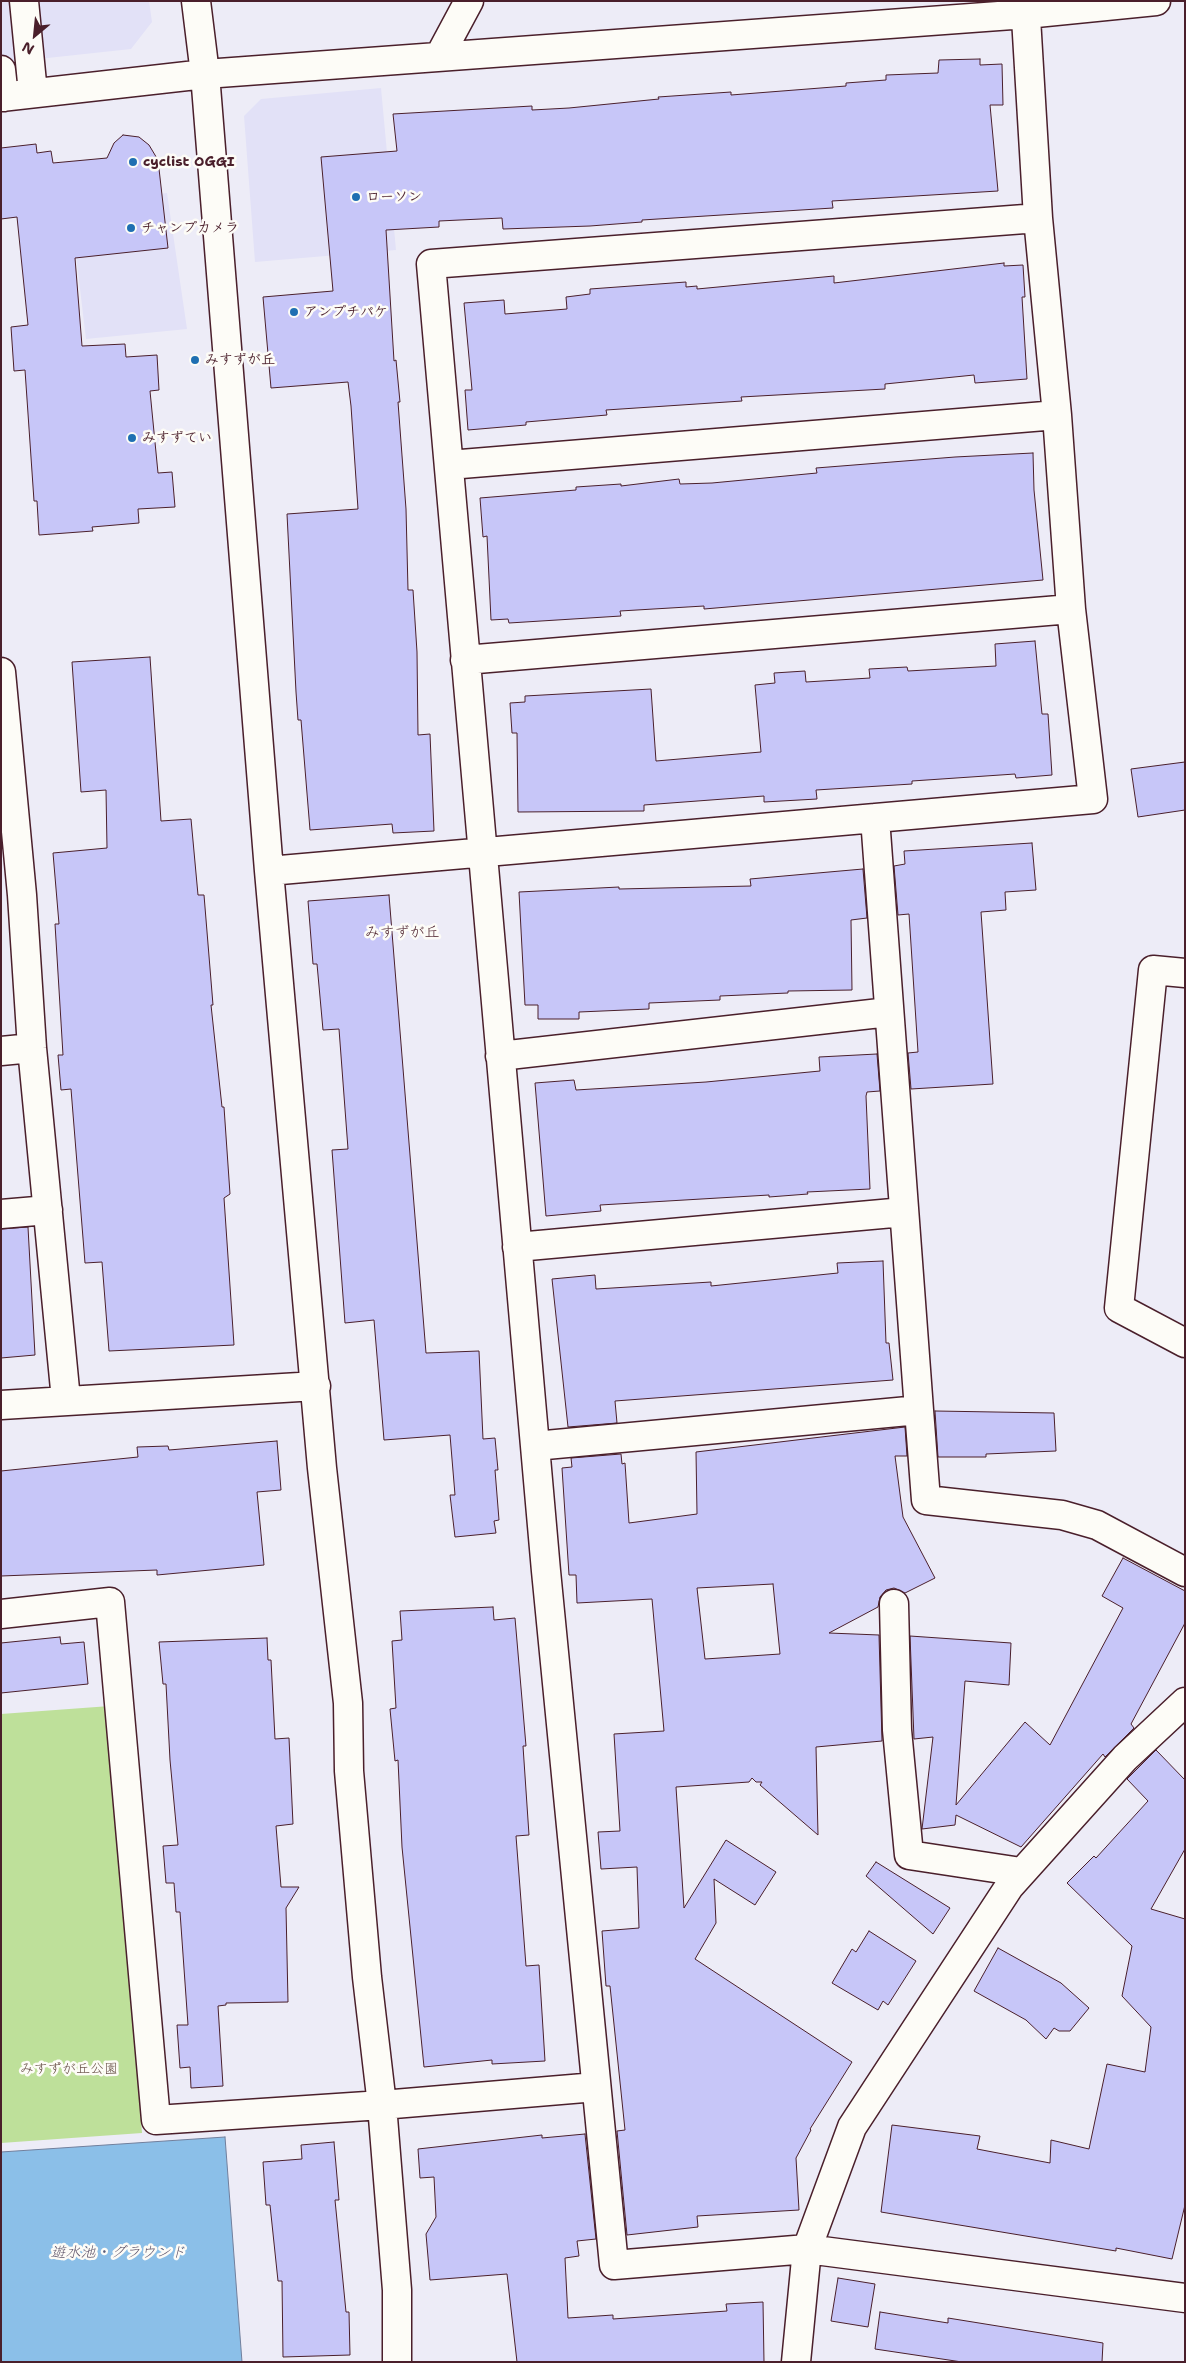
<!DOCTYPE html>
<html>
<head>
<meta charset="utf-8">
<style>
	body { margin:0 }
	#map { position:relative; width:1186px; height:2363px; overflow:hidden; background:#edecf7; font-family:"Shantell Sans",sans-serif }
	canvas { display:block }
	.frame { position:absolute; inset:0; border:2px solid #4a1f2b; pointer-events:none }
	.north { position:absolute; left:10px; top:10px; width:50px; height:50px; -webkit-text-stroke:4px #fdfcf7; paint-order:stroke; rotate:208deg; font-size:14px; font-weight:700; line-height:20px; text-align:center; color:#4a1f2b }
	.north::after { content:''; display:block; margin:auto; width:18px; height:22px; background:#4a1f2b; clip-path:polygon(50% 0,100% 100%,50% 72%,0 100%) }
</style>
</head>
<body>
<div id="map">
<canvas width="1186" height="2363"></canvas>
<div class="frame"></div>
<div class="north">N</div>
</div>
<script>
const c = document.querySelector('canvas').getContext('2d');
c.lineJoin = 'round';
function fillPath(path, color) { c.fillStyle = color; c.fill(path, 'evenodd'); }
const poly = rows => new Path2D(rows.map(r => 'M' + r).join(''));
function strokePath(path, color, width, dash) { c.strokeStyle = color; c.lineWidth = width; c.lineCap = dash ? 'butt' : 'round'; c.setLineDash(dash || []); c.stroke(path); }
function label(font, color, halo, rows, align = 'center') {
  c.font = font + ' "Shantell Sans","Klee One",sans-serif'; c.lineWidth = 5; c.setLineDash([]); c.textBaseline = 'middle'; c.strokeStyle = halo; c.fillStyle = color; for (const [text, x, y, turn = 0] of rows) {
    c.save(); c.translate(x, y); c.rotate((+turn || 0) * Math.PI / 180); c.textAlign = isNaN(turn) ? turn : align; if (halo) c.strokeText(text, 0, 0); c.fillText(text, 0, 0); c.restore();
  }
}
const built = poly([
	[1,1,149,1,152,22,131,49,1,63],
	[381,88,396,250,255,262,244,116,261,99],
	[167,193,187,329,86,339,70,205]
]);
const green = poly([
	[110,1706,142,2133,1,2143,1,1714]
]);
const water = poly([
	[225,2137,242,2362,1,2362,1,2152,225,2137]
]);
const building = poly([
	[980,59,980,65,1002,64,1003,105,990,105,998,191,832,201,833,208,642,220,642,222,590,226,503,229,502,218,439,221,439,227,386,230,394,361,396,360,400,402,398,402,406,509,408,590,413,590,417,652,418,735,430,734,434,831,393,833,392,824,310,830,301,720,298,720,296,692,287,514,358,509,351,406,348,382,271,388,263,297,333,291,321,157,397,151,393,114,532,106,532,110,569,108,659,99,658,97,731,92,731,95,846,86,846,83,886,80,886,75,938,73,939,60,980,59],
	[123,135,139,137,149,145,158,160,168,248,75,258,82,346,125,344,126,357,157,355,159,390,150,391,158,473,172,472,175,507,138,509,139,523,92,527,93,531,39,535,37,501,34,501,25,370,14,371,11,327,28,325,17,217,1,219,1,148,36,144,37,153,51,151,53,163,107,158,114,143,123,135],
	[1004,263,1004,266,1023,265,1025,297,1022,297,1027,379,975,383,974,375,885,384,885,389,741,397,742,401,606,410,607,415,526,422,526,425,468,430,465,390,472,390,464,303,504,300,505,314,567,309,566,297,590,294,590,289,686,282,686,287,697,286,697,289,834,276,834,283,1004,263],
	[1033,453,1034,490,1043,580,704,609,704,606,620,611,621,616,509,623,508,619,491,620,487,536,483,537,480,498,576,490,576,487,621,484,621,486,679,479,680,484,712,483,817,473,816,468,955,457,1033,453],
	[1035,641,1042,714,1048,714,1052,775,1016,778,1015,774,912,781,912,784,816,790,817,799,764,802,764,796,644,805,644,811,518,812,517,733,512,733,510,703,525,702,525,696,651,689,656,761,761,752,755,685,775,683,774,673,805,671,806,682,870,678,869,669,907,667,908,671,996,666,995,644,1035,641],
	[150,657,161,821,191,819,198,895,204,895,213,1005,211,1005,222,1107,224,1107,230,1194,224,1198,234,1345,109,1351,102,1262,85,1263,71,1089,61,1090,58,1055,63,1055,55,924,59,924,53,853,107,848,106,790,81,792,72,662,150,657],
	[1185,762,1185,810,1138,817,1131,769,1185,762],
	[1032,843,1036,890,1005,892,1006,910,981,912,993,1084,911,1089,908,1053,918,1052,909,914,898,915,894,866,905,864,904,851,1032,843],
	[863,869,867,918,851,920,852,990,788,991,788,993,720,996,720,1000,649,1003,649,1009,579,1012,579,1019,538,1019,538,1005,525,1005,519,892,619,887,619,889,751,886,750,879,863,869],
	[389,895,426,1353,479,1351,483,1439,495,1438,498,1470,495,1470,499,1520,494,1521,496,1533,455,1537,450,1495,455,1495,450,1435,384,1440,374,1320,345,1323,332,1150,348,1149,339,1029,323,1030,317,964,313,964,308,901,389,895],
	[877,1054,880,1091,867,1092,866,1096,870,1189,807,1192,808,1194,769,1197,769,1195,600,1205,601,1211,546,1216,535,1083,574,1080,576,1090,706,1082,820,1071,819,1057,877,1054],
	[28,1227,35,1355,1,1358,1,1229,28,1227],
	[883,1261,886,1343,889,1343,893,1380,615,1401,617,1423,568,1427,552,1279,595,1275,596,1289,711,1282,711,1286,838,1273,837,1263,883,1261],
	[935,1411,1054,1413,1056,1451,986,1454,986,1457,938,1457,935,1411],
	[905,1427,907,1456,895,1456,903,1517,935,1578,905,1593,894,1588,886,1590,880,1597,878,1607,829,1633,879,1635,882,1741,816,1747,818,1835,760,1785,762,1782,756,1782,752,1778,749,1782,676,1787,684,1908,726,1840,776,1872,755,1905,714,1879,716,1923,695,1959,852,2062,810,2129,811,2130,796,2158,799,2210,697,2216,698,2227,627,2235,617,2131,625,2130,610,1986,606,1986,602,1931,639,1928,637,1867,601,1869,598,1832,620,1831,614,1734,664,1731,652,1599,577,1603,576,1575,569,1575,562,1468,572,1467,571,1458,621,1454,622,1464,625,1463,629,1523,697,1514,696,1452,905,1427],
	[773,1584,780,1654,705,1659,697,1588,773,1584],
	[277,1441,281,1490,257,1492,264,1565,157,1575,157,1570,1,1576,1,1471,138,1457,137,1447,168,1446,169,1450,277,1441],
	[1123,1558,1185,1591,1185,1623,1131,1724,1134,1728,1105,1757,1103,1754,1021,1847,956,1815,955,1825,922,1829,933,1737,914,1739,910,1636,1011,1643,1009,1685,965,1681,956,1805,1025,1722,1050,1745,1123,1608,1102,1596,1123,1558],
	[493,1607,494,1620,515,1618,526,1746,523,1746,529,1835,516,1836,526,1966,539,1965,545,2061,492,2064,492,2060,424,2067,402,1847,398,1760,395,1761,390,1709,396,1708,392,1641,402,1640,400,1611,493,1607],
	[60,1637,61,1644,84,1642,88,1684,1,1693,1,1643,60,1637],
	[267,1638,268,1660,271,1660,275,1739,289,1738,293,1824,276,1826,281,1887,299,1887,286,1908,288,2002,226,2003,226,2005,218,2006,223,2086,191,2088,190,2067,180,2068,177,2025,188,2025,180,1912,176,1912,174,1883,166,1883,163,1846,178,1845,170,1760,166,1684,163,1684,159,1642,267,1638],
	[1156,1750,1185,1780,1185,1849,1151,1909,1185,1919,1185,2205,1172,2259,1116,2248,1116,2251,881,2212,892,2125,980,2136,977,2149,1050,2163,1051,2140,1089,2149,1107,2064,1145,2072,1151,2027,1122,1996,1132,1946,1067,1883,1094,1856,1096,1858,1148,1801,1127,1779,1156,1750],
	[876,1862,950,1908,933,1934,866,1876,876,1862],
	[869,1931,916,1961,888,2005,883,2001,878,2010,832,1983,852,1949,856,1952,869,1931],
	[998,1948,1061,1983,1089,2008,1070,2031,1059,2031,1054,2028,1046,2039,1026,2020,974,1991,998,1948],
	[585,2134,596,2239,577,2241,579,2256,565,2258,568,2318,613,2315,613,2319,727,2311,726,2304,763,2302,764,2362,517,2362,507,2274,430,2280,426,2234,436,2217,434,2177,420,2178,418,2149,542,2135,542,2138,585,2134],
	[334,2142,339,2200,335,2200,346,2312,349,2312,350,2355,283,2357,282,2281,278,2281,270,2205,266,2205,263,2162,302,2159,301,2145,334,2142],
	[838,2278,875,2284,868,2327,831,2321,838,2278],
	[880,2312,948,2323,948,2318,1103,2343,1102,2362,962,2362,875,2349,880,2312]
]);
const minor = poly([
	[24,1,33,93],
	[196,1,205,74,269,871,322,1468,348,1703,349,1771,367,1977,382,2105,397,2290,397,2362],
	[440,55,469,1],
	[1,70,4,97],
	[1,97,205,74,1026,14,1156,1],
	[1038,218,431,264,546,1571,614,2265,807,2249,1185,2298],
	[449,465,1057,415],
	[465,660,1071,609],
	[1,672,22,895,32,1048,66,1400],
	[269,871,1093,799,1071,609,1057,415,1038,218,1025,1],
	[1185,973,1153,970,1119,1308,1185,1343],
	[1,1051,32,1048],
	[500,1056,889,1012],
	[1,1214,48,1210],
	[517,1247,904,1212],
	[1,1405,316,1386],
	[919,1410,926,1500,1062,1515,1097,1525,1185,1572],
	[535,1446,919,1410,875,818],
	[894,1604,897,1730,909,1855,1021,1872],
	[1,1614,110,1602,156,2120,382,2105,596,2087],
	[796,2362,807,2249,852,2127,1009,1887,1125,1758,1185,1702]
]);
const markers = [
	[133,162,5,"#1f6fb2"],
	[356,197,5,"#1f6fb2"],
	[131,228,5,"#1f6fb2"],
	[294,312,5,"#1f6fb2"],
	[195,360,5,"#1f6fb2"],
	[132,438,5,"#1f6fb2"]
];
const poiNames = [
	["cyclist OGGI",143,162],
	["ローソン",366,197],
	["チャンプカメラ",141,228],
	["アンプチパケ",304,312],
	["みすずが丘",205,360],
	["みすずてい",142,438]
];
const parkNames = [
	["みすずが丘公園",69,2069]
];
const neighbourhoodNames = [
	["みすずが丘",402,933]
];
const waterNames = [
	["遊水池・グラウンド",118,2253]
];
fillPath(built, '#e2e1f7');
fillPath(green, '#bee09a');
fillPath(water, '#8bbfe8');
strokePath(water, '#717f9c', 1);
fillPath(building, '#c7c6f8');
strokePath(building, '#4a1f2b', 1);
strokePath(minor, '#4a1f2b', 31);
strokePath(minor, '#fdfcf7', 28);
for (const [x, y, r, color] of markers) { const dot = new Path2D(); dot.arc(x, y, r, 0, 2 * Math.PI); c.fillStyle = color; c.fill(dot); strokePath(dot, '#fdfcf7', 2); }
label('bold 14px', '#4a1f2b', '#fdfcf7', poiNames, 'left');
label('14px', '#674f47', '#fdfcf7', parkNames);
label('15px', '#4a1f2b', '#fdfcf7', neighbourhoodNames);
label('italic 15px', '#61576d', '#fdfcf7', waterNames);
</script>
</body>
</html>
